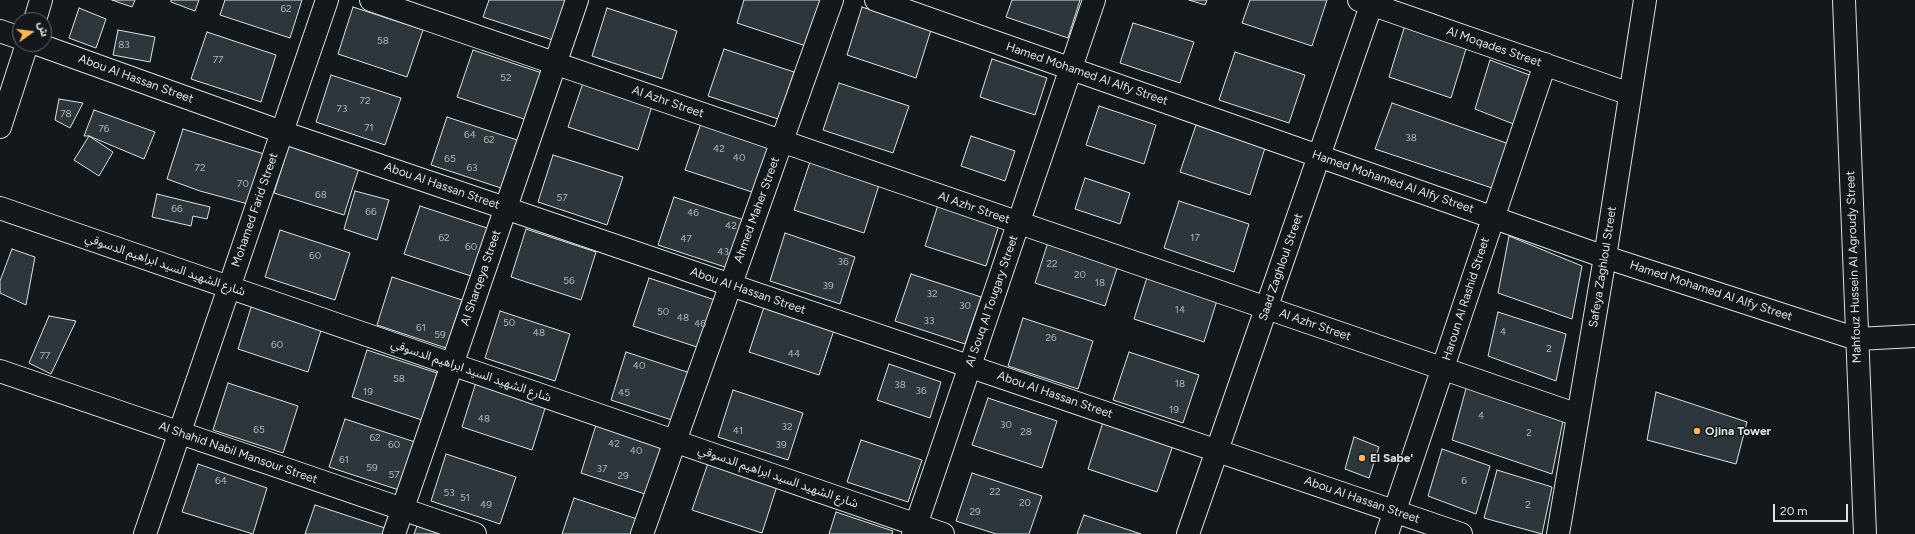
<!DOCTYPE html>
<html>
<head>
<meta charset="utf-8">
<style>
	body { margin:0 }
	#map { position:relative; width:1915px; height:534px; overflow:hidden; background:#14181c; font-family:Figtree,"Noto Sans Arabic",sans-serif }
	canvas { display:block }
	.north { position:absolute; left:12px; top:12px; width:40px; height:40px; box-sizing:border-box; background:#14181c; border:1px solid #626a69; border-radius:50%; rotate:76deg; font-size:11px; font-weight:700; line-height:16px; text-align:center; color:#d8e6dc }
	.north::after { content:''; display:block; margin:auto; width:14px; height:18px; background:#ffb74d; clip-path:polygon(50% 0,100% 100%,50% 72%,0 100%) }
	.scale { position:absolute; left:1773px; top:504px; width:75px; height:18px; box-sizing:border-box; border:2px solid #d8e6dc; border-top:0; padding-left:5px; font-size:12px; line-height:14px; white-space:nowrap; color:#d8e6dc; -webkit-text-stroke:3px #14181c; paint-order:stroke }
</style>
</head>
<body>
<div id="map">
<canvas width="1915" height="534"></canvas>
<div class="north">ش</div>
<div class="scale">20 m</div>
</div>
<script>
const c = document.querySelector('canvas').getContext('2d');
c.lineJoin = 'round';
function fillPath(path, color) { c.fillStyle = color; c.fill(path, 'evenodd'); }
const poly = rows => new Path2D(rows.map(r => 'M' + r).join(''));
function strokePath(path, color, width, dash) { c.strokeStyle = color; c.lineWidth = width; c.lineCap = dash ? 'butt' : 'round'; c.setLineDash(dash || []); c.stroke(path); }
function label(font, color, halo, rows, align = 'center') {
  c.font = font + ' Figtree,"Noto Sans Arabic",sans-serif'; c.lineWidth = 3; c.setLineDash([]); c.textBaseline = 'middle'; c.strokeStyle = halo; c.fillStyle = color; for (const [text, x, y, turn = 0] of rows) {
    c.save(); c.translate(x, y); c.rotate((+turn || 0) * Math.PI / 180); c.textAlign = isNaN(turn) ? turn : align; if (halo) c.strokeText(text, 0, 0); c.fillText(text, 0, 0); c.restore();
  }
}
const building = poly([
	[112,0,135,0,132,7,112,0],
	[171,0,199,0,195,11,171,2,171,0],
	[225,0,302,0,290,38,220,15,225,0],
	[489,0,566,0,553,40,483,17,489,0],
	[744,0,822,0,806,46,737,23,744,0],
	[1012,0,1080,0,1068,38,1006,17,1012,0],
	[1189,0,1207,0,1205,5,1189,0],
	[1250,0,1327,0,1312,46,1242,23,1250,0],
	[353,7,423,30,407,77,338,54,353,7],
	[862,7,931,30,916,78,847,55,862,7],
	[79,8,106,19,96,48,69,38,79,8],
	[607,8,677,31,662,79,592,56,607,8],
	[1406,22,1469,39,1451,98,1389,77,1406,22],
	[1133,23,1194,42,1180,83,1120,63,1133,23],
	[118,30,155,37,150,62,113,55,118,30],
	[207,32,276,55,261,102,191,79,207,32],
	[724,49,794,72,778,119,708,96,724,49],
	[473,50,542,73,527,120,457,97,473,50],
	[1235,52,1305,75,1289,123,1219,100,1235,52],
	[992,59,1047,78,1035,115,980,97,992,59],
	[1490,60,1532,76,1516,125,1475,109,1490,60],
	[331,75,401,98,385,145,316,122,331,75],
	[584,80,653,103,638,150,568,127,584,80],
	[839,83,909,106,893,153,823,130,839,83],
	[59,99,83,103,70,128,55,120,59,99],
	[1392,103,1512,145,1501,191,1375,149,1392,103],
	[1099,106,1156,125,1144,164,1086,145,1099,106],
	[94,110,155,132,144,159,89,136,84,136,94,110],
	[447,117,517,140,501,188,431,165,447,117],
	[701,123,770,146,755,193,685,170,701,123],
	[1196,125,1265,148,1250,195,1180,172,1196,125],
	[183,129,264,154,248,204,200,191,167,179,183,129],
	[89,136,113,152,99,176,74,160,89,136],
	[971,136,1015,151,1005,181,961,166,971,136],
	[289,145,359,168,344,215,274,193,289,145],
	[553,155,623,177,607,225,538,202,553,155],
	[810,162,879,185,864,233,794,210,810,162],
	[1085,178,1130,193,1120,224,1075,209,1085,178],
	[355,191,389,200,377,240,344,229,355,191],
	[157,194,210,207,207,219,193,216,191,226,152,217,157,194],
	[674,197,744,220,728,268,658,245,674,197],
	[1179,201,1249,224,1234,272,1164,248,1179,201],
	[938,205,999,225,986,266,925,246,938,205],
	[420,206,490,229,474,277,404,254,420,206],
	[526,229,596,252,581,300,511,277,526,229],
	[280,230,350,253,335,300,265,277,280,230],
	[785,233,855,257,840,304,770,281,785,233],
	[1050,236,1120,259,1105,306,1035,283,1050,236],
	[1509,236,1582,266,1572,319,1498,293,1509,236],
	[12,249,35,257,26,305,0,293,0,281,12,249],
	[1149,271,1219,294,1204,342,1134,319,1149,271],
	[911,274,981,297,965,344,895,321,911,274],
	[392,277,462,300,446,348,377,325,392,277],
	[649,278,718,301,703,349,633,326,649,278],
	[253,301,323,324,308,372,238,349,253,301],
	[765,304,835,327,819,375,749,352,765,304],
	[500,311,570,334,555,381,485,358,500,311],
	[1498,312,1566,334,1556,381,1488,356,1498,312],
	[49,316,76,321,51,374,29,363,49,316],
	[1023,318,1093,341,1078,389,1008,366,1023,318],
	[367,350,437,373,422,420,352,397,367,350],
	[626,352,696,375,681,423,611,400,626,352],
	[1129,352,1199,375,1183,423,1113,400,1129,352],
	[889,364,941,382,930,418,877,400,889,364],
	[477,379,547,402,532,450,462,427,477,379],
	[228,383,298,406,283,453,213,430,228,383],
	[1467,385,1563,421,1552,474,1452,440,1467,385],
	[733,390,803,413,788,460,718,437,733,390],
	[1656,392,1747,422,1736,464,1647,440,1656,392],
	[988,398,1057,421,1042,468,972,445,988,398],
	[345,419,415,442,399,490,329,467,345,419],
	[1103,422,1173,445,1157,492,1088,469,1103,422],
	[596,425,666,448,651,496,581,473,596,425],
	[1354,437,1379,447,1369,478,1345,469,1354,437],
	[861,440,922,460,908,502,847,482,861,440],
	[1442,449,1490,466,1476,514,1428,496,1442,449],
	[446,454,516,477,500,524,431,501,446,454],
	[708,463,777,486,762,533,692,510,708,463],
	[198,464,267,488,253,534,182,512,198,464],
	[1497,470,1552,487,1542,534,1484,518,1497,470],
	[972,473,1042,496,1029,534,996,534,956,521,972,473],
	[574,498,643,521,639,534,562,534,574,498],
	[315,505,385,528,383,534,305,534,315,505],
	[836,512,893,531,892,534,829,534,836,512],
	[1084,515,1141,534,1077,534,1084,515],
	[417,526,441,534,414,534,417,526]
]);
const minor = poly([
	[371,0,1578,415],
	[876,0,1605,257,1857,339,1915,336],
	[1359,0,1630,94],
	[1844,0,1865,534],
	[35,20,41,0],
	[0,31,20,38],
	[37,44,282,132,1461,534],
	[0,127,27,44],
	[0,208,943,534],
	[0,371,475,534],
	[145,534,327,0],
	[394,534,577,0],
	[642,534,832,0],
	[913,534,1094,0],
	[1387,534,1545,64],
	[1558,534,1605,257,1645,0]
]);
const major = poly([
	[1188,534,1373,0]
]);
const markers = [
	[1697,431,4,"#ffb74d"],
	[1362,458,4,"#ffb74d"]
];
const numberNames = [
	["62",286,9],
	["58",383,41],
	["83",124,45],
	["77",218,60],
	["52",506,78],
	["72",365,101],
	["73",342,109],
	["78",66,114],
	["71",369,128],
	["76",104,129],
	["64",470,135],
	["38",1411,138],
	["62",489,140],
	["42",719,149],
	["40",739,158],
	["65",450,159],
	["72",200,168],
	["63",472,168],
	["70",243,184],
	["68",321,195],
	["57",562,198],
	["66",177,209],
	["66",371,212],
	["46",693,213],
	["42",731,226],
	["62",444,238],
	["17",1195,238],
	["47",686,239],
	["60",471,247],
	["43",723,252],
	["60",315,256],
	["36",843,262],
	["22",1052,264],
	["20",1080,275],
	["56",569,281],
	["18",1100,283],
	["39",828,286],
	["32",932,294],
	["30",965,306],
	["14",1180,310],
	["50",663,312],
	["48",683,318],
	["33",929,321],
	["50",509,323],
	["46",700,324],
	["61",421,328],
	["4",1503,332],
	["48",539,333],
	["59",440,335],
	["26",1051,338],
	["60",277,345],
	["2",1549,349],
	["44",794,354],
	["77",45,356],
	["40",639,366],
	["58",399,379],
	["18",1180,384],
	["38",900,385],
	["36",921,391],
	["19",368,392],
	["45",624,393],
	["19",1174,410],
	["4",1481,416],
	["48",484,419],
	["30",1006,425],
	["32",787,427],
	["65",259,430],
	["41",738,431],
	["28",1026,432],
	["2",1529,433],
	["62",375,438],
	["42",614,444],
	["60",394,445],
	["39",781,445],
	["40",636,451],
	["61",344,460],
	["59",372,468],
	["37",602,469],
	["57",394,475],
	["29",623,476],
	["64",221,481],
	["6",1464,481],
	["22",995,492],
	["53",449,493],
	["51",465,498],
	["20",1025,503],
	["49",486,505],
	["2",1528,505],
	["29",975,512]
];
const streetNames = [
	["Al Moqades Street",1494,47,19],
	["Hamed Mohamed Al Alfy Street",1087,74,19],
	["Abou Al Hassan Street",136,79,20],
	["Al Azhr Street",668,102,19],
	["Hamed Mohamed Al Alfy Street",1393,182,19],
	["Abou Al Hassan Street",442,186,19],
	["Al Azhr Street",974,208,19],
	["Mohamed Farid Street",255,210,-71],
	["Ahmed Maher Street",757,210,-70],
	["شارع الشهيد السيد ابراهيم الدسوقي",165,265,19],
	["Saad Zaghloul Street",1281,267,-71],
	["Safeya Zaghloul Street",1603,267,-81],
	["Mahfouz Hussein Al Agroudy Street",1854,267,-92],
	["Al Sharqeya Street",481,278,-71],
	["Abou Al Hassan Street",748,291,19],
	["Hamed Mohamed Al Alfy Street",1711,291,18],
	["Haroun Al Rashid Street",1466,299,-72],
	["Al Souq Al Tougary Street",992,301,-71],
	["Al Azhr Street",1315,325,19],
	["شارع الشهيد السيد ابراهيم الدسوقي",471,371,19],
	["Abou Al Hassan Street",1055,395,19],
	["Al Shahid Nabil Mansour Street",238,453,19],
	["شارع الشهيد السيد ابراهيم الدسوقي",778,477,19],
	["Abou Al Hassan Street",1362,500,19]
];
const poiNames = [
	["Ojina Tower",1705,431],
	["El Sabe'",1370,458]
];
fillPath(building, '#2c363c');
strokePath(building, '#d8e6dc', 1);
strokePath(minor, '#d8e6dc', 24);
strokePath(major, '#d8e6dc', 24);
strokePath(minor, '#14181c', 22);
strokePath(major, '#14181c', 22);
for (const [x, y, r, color] of markers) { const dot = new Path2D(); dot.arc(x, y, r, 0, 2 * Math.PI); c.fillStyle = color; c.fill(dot); strokePath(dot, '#14181c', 1.5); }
label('10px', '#adbab4', null, numberNames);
label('12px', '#d8e6dc', '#14181c', streetNames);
label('bold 12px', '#d8e6dc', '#14181c', poiNames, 'left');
</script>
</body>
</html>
